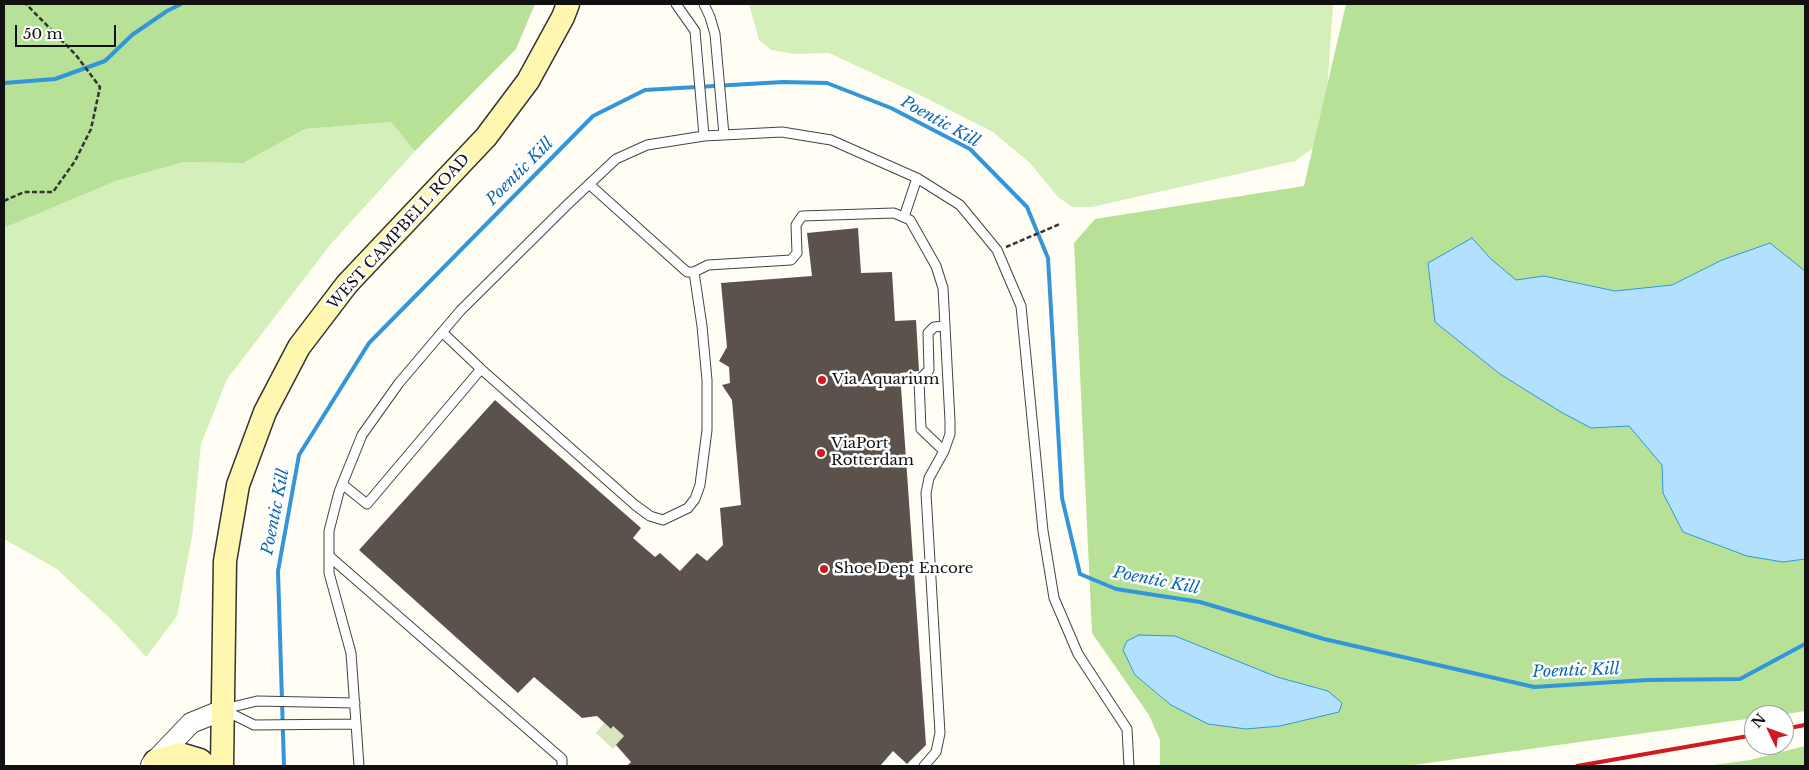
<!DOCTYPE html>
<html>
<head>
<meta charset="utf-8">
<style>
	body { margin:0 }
	#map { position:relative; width:1809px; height:770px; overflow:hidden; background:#fffdf4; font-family:"Libre Baskerville",serif }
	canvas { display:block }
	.frame { position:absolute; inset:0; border:5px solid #111; pointer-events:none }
	.north { position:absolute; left:1744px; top:705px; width:50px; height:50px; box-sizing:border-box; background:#fff; border:1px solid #a0a0a0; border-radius:50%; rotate:312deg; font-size:14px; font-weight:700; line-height:20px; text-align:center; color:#111 }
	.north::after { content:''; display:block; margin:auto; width:18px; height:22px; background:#d01920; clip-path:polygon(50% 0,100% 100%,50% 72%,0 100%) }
	.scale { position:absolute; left:15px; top:25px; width:101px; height:22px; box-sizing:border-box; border:2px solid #111; border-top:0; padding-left:6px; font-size:15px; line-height:18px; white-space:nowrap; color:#111; -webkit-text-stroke:4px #fff; paint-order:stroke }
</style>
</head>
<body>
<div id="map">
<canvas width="1809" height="770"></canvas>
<div class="frame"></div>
<div class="north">N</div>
<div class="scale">50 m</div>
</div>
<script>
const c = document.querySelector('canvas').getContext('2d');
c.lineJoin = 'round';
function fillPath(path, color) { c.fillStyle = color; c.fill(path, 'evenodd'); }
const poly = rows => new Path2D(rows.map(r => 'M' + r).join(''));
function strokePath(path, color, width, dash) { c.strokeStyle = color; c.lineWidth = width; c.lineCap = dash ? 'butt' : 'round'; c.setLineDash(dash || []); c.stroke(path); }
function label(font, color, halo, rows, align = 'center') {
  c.font = font + ' "Libre Baskerville",serif'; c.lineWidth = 5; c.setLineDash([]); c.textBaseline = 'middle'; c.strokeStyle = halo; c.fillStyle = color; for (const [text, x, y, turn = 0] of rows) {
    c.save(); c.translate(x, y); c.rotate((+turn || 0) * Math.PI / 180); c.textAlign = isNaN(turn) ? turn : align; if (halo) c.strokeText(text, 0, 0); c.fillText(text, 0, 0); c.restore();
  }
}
const green = poly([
	[749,4,1333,4,1325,122,1320,143,1295,161,1092,207,1072,207,1058,197,1030,163,993,132,920,95,829,53,796,54,771,50,759,40],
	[391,122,415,151,330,245,227,379,201,444,192,537,177,616,146,657,118,626,57,569,4,539,4,228,116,181,184,162,243,163,305,129]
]);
const forest = poly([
	[4,4,535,4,516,49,415,151,391,122,305,129,243,163,184,162,116,181,4,228],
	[1346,4,1805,4,1805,711,1780,715,1754,715,1754,718,1406,766,1160,766,1160,740,1149,715,1092,633,1074,243,1095,219,1304,186],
	[1805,746,1805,766,1707,766,1750,760]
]);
const cemetery = poly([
	[604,723,611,729,613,726,624,736,613,749,596,733]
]);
const water = poly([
	[1472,238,1491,259,1516,280,1544,276,1615,291,1672,285,1722,260,1770,243,1805,271,1805,559,1783,562,1747,556,1683,532,1663,493,1662,465,1629,426,1591,428,1561,412,1500,374,1435,322,1428,263,1472,238],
	[1139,635,1175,636,1277,677,1328,691,1342,703,1339,712,1280,726,1246,729,1208,724,1171,705,1135,675,1123,650,1127,641,1139,635]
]);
const stream = poly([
	[4,83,55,79,105,61,132,35,167,11,181,4],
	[284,766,278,571,299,455,369,343,593,116,645,90,783,82,827,83,891,108,970,149,1027,207,1048,258,1062,498,1080,574,1116,589,1200,602,1324,639,1534,687,1647,680,1740,679,1805,644]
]);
const building = poly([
	[858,228,861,273,892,272,895,321,916,320,919,371,900,373,926,745,907,764,893,751,880,766,627,766,631,762,616,745,624,736,613,726,611,729,597,716,582,718,534,677,518,693,359,550,495,400,641,528,633,538,655,557,660,553,680,571,697,553,707,561,723,545,720,508,741,505,732,400,722,385,730,383,729,367,719,361,727,347,721,283,812,276,807,233]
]);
const path = poly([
	[4,201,24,192,53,192,75,161,91,129,100,87,76,55,26,4],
	[1006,247,1060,224]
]);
const service = poly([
	[676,4,695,31,704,136],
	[704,4,710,17,715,34,724,135],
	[589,184,687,272,694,272],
	[904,217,917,178],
	[442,332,481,369,635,505,650,516,663,520,688,508,695,499,700,485,707,430,707,380,702,326,694,272,708,265,791,260,797,253,796,225,802,216,894,213,910,220,936,266,943,288,950,421,950,434,944,451,929,478,926,493,940,733,936,752,924,766],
	[944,451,921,429,919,380,929,370,928,333,934,327,945,326],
	[342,484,367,504,481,369],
	[329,556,562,759,562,766],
	[224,709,257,701,355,703],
	[224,710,254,725,356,724],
	[359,766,351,653,329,573,329,531,339,492,362,435,399,383,461,310,567,205,616,159,647,145,704,136,782,132,831,140,917,178,960,205,997,250,1021,306,1043,531,1054,598,1078,654,1127,729,1129,766]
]);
const tertiary = poly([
	[151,765,191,723,223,710]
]);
const secondary = poly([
	[155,761,180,754,200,760,207,766],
	[222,766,225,561,238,485,265,412,299,347,347,284,486,137,528,81,563,17,568,4]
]);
const rail = poly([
	[1784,729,1805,725],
	[1577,766,1754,735]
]);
const markers = [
	[822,380,5,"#d01920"],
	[821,453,5,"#d01920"],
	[824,569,5,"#d01920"]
];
const streetNames = [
	["WEST CAMPBELL ROAD",399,232,-48]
];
const poiNames = [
	["Via Aquarium",832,380],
	["ViaPort",831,444],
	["Rotterdam",831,461],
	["Shoe Dept Encore",834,569]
];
const waterNames = [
	["Poentic Kill",940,122,29],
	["Poentic Kill",520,172,-45],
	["Poentic Kill",276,512,-79],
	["Poentic Kill",1156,581,11],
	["Poentic Kill",1576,671,-2]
];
fillPath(green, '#d4efb9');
fillPath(forest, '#b7e196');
fillPath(cemetery, '#d9e5c1');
fillPath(water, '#b3e0fc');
strokePath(water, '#3396db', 1);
strokePath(stream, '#3396db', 4);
fillPath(building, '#5b524c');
strokePath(service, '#444', 11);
strokePath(tertiary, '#444', 22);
strokePath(secondary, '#333', 25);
strokePath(path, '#333', 2.5, [5, 2.5]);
strokePath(service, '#fff', 9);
strokePath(tertiary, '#fff', 20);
strokePath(secondary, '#fff7af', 22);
strokePath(rail, '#d01920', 4);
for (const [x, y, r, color] of markers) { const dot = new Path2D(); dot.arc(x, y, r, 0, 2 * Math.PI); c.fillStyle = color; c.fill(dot); strokePath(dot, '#fff', 2); }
label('15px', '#111', '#fff', streetNames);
label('15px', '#111', '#fff', poiNames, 'left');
label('italic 16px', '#0b67b1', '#fff', waterNames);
</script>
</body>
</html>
